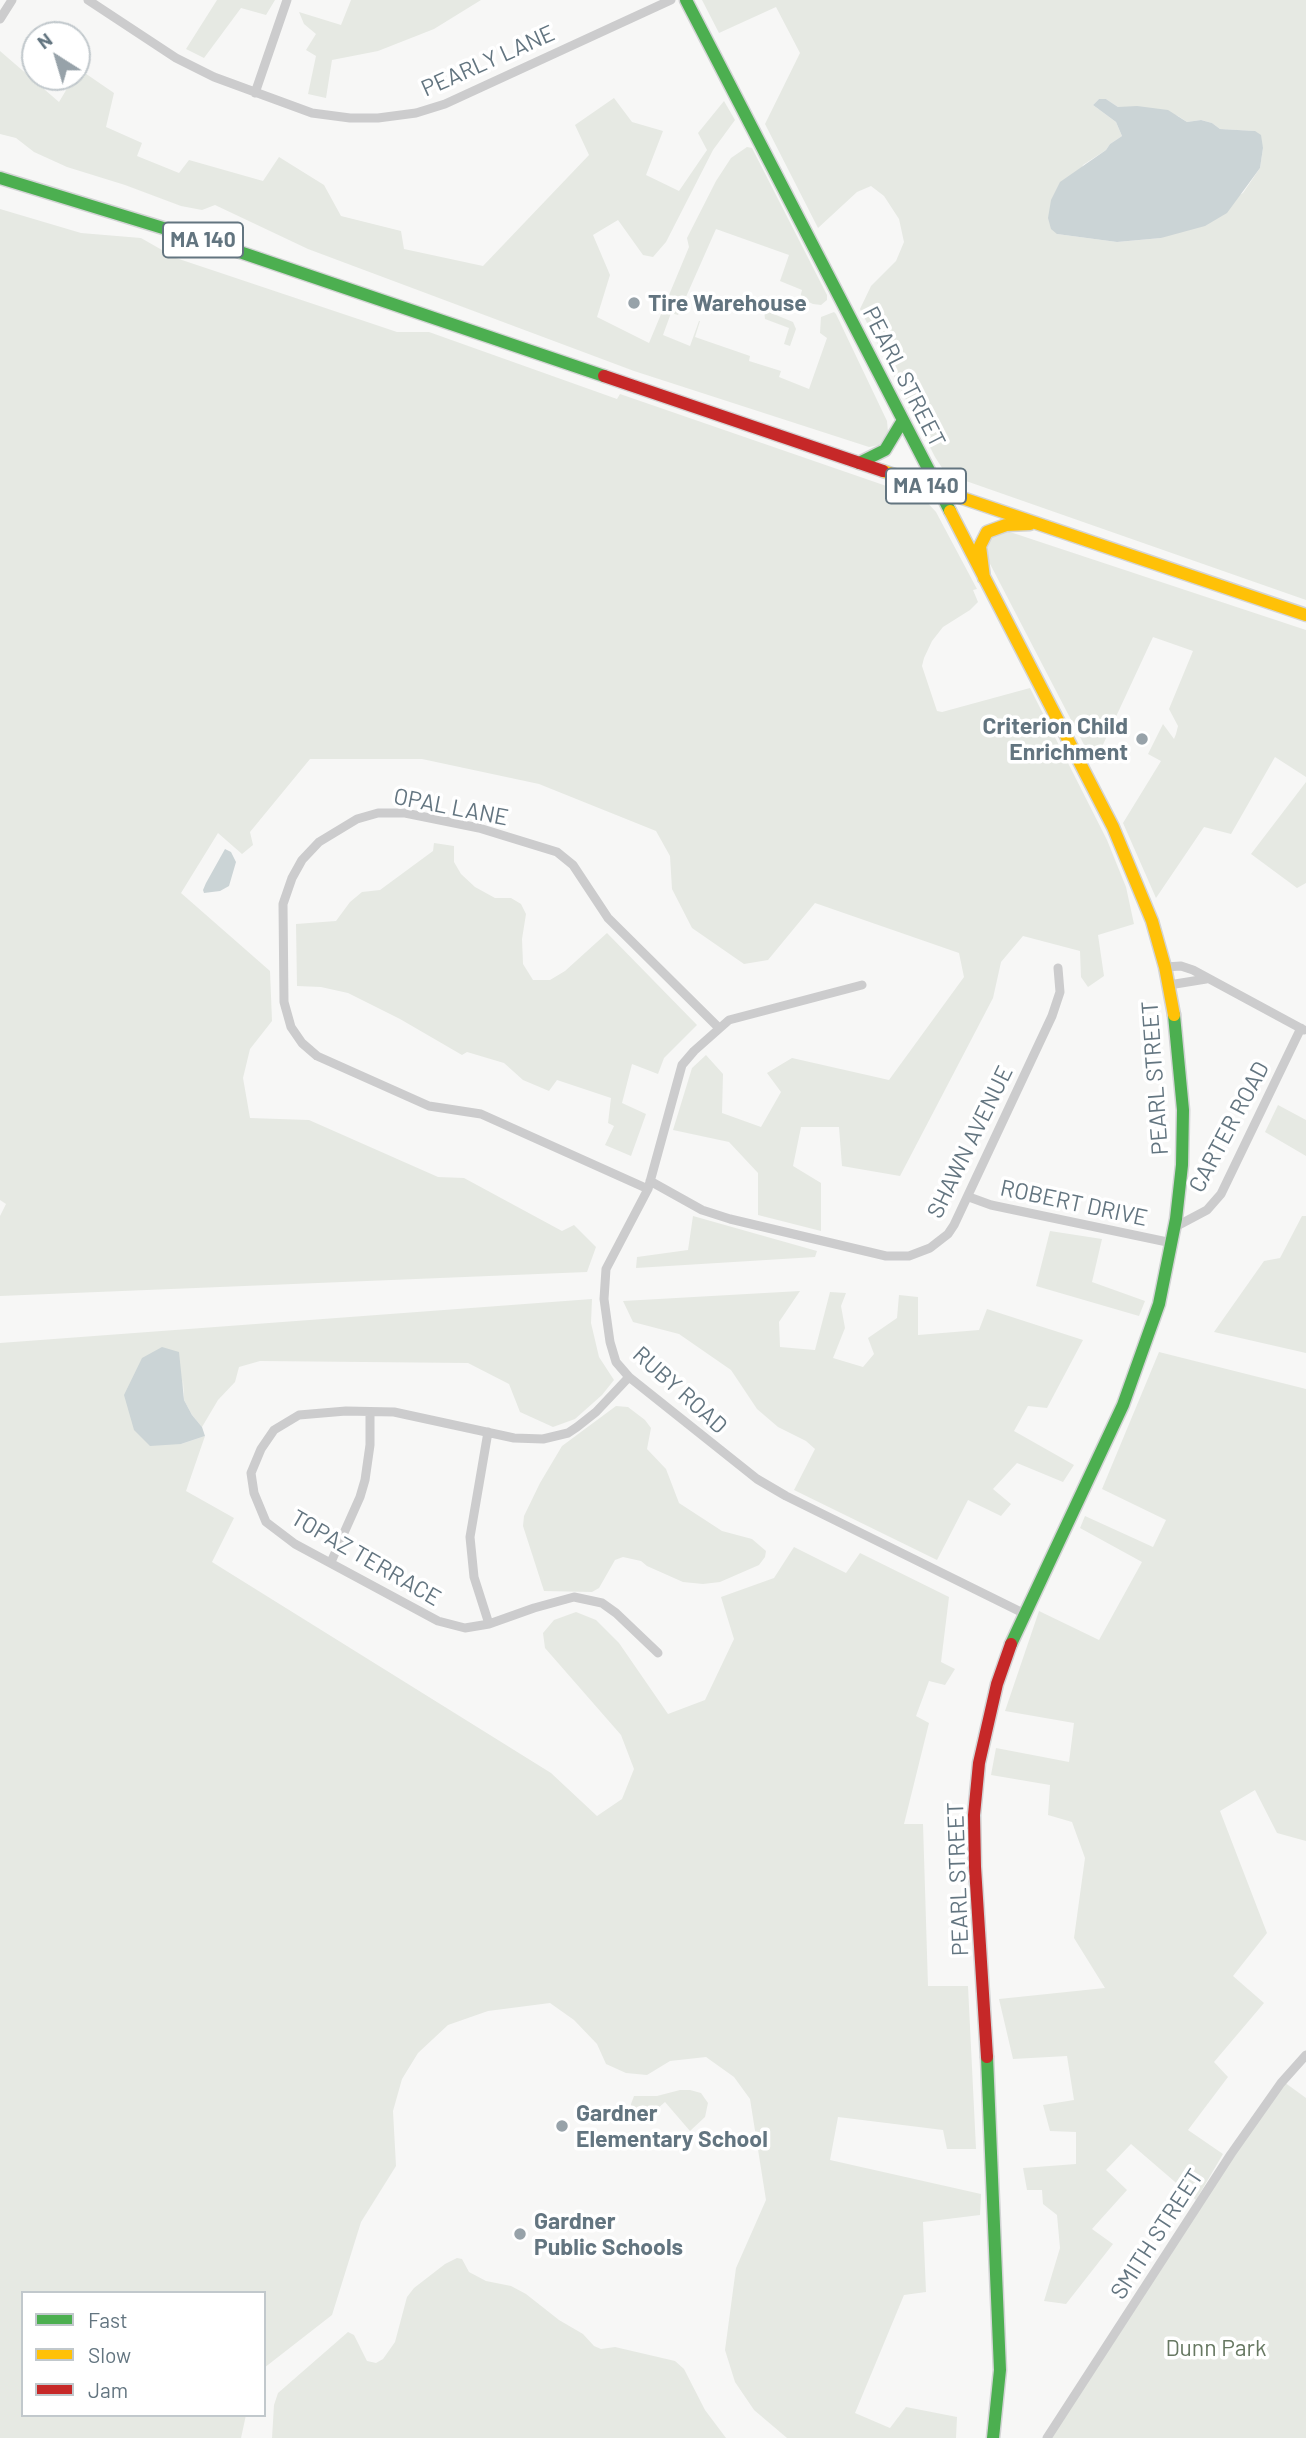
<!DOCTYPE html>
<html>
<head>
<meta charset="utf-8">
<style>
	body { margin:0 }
	#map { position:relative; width:1306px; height:2438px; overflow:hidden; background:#f7f7f6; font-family:Barlow,sans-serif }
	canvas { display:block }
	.legend { position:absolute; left:21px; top:2291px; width:245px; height:126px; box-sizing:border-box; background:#fff; border:2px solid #c1c8cc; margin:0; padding:9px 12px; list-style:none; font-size:21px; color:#637580 }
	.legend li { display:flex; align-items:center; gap:14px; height:35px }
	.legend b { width:35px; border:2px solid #c1c8cc }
	.north { position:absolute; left:21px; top:21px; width:70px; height:70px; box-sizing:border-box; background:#fff; border:2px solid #c1c8cc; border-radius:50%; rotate:323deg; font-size:19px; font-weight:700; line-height:28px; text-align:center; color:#637580 }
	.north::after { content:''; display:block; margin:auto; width:24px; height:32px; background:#97a2a9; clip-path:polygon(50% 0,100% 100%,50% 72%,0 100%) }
</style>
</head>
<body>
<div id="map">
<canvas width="1306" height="2438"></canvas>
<ul class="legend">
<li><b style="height:9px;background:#4caf50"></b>Fast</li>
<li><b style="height:9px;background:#ffc107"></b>Slow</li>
<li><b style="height:9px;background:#c62828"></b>Jam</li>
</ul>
<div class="north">N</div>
</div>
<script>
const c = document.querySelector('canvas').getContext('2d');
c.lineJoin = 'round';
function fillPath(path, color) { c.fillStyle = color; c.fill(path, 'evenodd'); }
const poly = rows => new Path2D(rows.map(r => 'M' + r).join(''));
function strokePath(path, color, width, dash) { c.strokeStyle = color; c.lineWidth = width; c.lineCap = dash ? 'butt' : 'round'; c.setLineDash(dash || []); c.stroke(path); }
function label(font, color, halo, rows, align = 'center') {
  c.font = font + ' Barlow,sans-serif'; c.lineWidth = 7; c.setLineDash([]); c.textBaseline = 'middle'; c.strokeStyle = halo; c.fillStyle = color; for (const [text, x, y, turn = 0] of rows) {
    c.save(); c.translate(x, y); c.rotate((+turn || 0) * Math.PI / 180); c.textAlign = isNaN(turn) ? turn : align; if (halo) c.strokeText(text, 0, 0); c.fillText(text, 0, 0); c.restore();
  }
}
const green = poly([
	[217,0,275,0,266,15,241,8,204,58,186,49],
	[351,0,481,0,434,29,378,51,332,60,326,98,308,94,316,56,306,50,316,34,304,24,299,12,341,25],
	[702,0,1306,0,1306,600,946,474,935,457,860,309,871,286,896,261,904,242,899,219,884,196,871,186,857,192,818,228,765,124,800,53,776,7,719,33],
	[1099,99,1106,99,1118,107,1152,109,1178,116,1187,122,1201,120,1212,123,1220,129,1254,131,1263,148,1260,168,1243,193,1161,238,1117,242,1057,234,1083,165,1106,150,1110,144,1122,136,1116,122,1093,105],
	[0,51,59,102,74,77,77,77,79,69,114,93,106,127,142,143,137,156,179,173,189,160,263,181,279,157,324,185,341,216,401,231,404,249,483,266,589,155,575,125,614,98,632,122,663,131,646,175,679,191,707,150,698,133,724,101,735,120,713,150,666,242,653,257,643,255,618,220,593,235,610,275,597,317,649,343,689,247,687,238,716,181,731,158,747,147,752,148,827,295,827,300,821,305,813,304,800,298,802,290,780,281,789,255,716,229,678,315,671,313,663,335,690,346,699,321,700,321,695,337,750,356,749,361,781,371,779,377,809,389,827,338,820,333,821,317,834,312,836,314,887,421,888,432,879,445,869,447,634,371,308,249,215,205,202,210,181,206,125,185,67,167,34,152,16,138,0,134],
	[0,209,81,233,141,238,176,258,397,332,429,332,617,399,620,394,924,499,936,512,977,589,973,590,978,602,970,610,943,627,932,641,924,658,922,666,937,711,942,712,1030,688,1107,840,1126,887,1134,924,1098,935,1104,976,1088,987,1081,977,1080,951,1023,936,1001,962,993,998,900,1176,842,1166,839,1127,801,1127,793,1166,821,1183,821,1231,758,1215,758,1173,729,1142,673,1130,692,1068,706,1055,723,1074,722,1113,761,1127,781,1092,767,1073,792,1058,889,1080,964,977,959,953,815,903,768,960,744,964,692,928,672,889,670,856,656,831,539,784,422,759,310,759,250,832,253,845,242,854,218,833,181,893,270,971,272,1021,250,1049,243,1078,250,1118,309,1120,438,1177,464,1178,562,1231,574,1225,596,1247,587,1272,0,1296,0,1216,6,1204,0,1200],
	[764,310,793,322,796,329,790,346,784,344,789,328,765,319],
	[1007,531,1306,630,1306,777,1275,757,1231,834,1204,827,1156,898,1123,823,1161,761,1148,754,1163,724,1174,739,1176,734,1178,726,1169,709,1193,651,1153,637,1094,764,988,560,988,539],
	[1306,782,1306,883,1297,888,1251,854],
	[434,843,454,846,454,862,461,874,475,887,495,898,511,898,521,904,526,914,522,939,523,964,533,980,550,980,565,971,607,933,697,1025,664,1058,658,1074,632,1064,622,1103,646,1114,631,1156,605,1145,614,1126,608,1123,611,1098,557,1080,549,1091,523,1080,504,1063,467,1052,462,1055,400,1019,348,993,321,987,297,986,296,924,336,921,350,902,362,892,380,890,433,851],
	[1278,1105,1306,1120,1306,1156,1265,1132],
	[693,1216,817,1251,815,1257,636,1268,637,1257,688,1250],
	[1302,1216,1306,1216,1306,1353,1214,1332,1264,1261,1280,1258],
	[1050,1231,1102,1239,1092,1282,1145,1301,1139,1316,1036,1286],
	[800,1291,779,1322,780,1347,815,1350,830,1292,846,1293,841,1306,845,1328,833,1358,863,1367,874,1354,868,1338,897,1318,899,1295,918,1297,918,1335,979,1330,987,1309,1083,1340,1047,1408,1028,1406,1014,1431,1074,1465,1063,1482,1017,1463,993,1489,1011,1504,1001,1516,968,1500,937,1560,794,1490,815,1449,806,1441,778,1427,757,1409,731,1370,679,1334,633,1322,623,1301],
	[592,1299,591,1323,599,1357,614,1380,602,1395,575,1419,553,1427,520,1412,509,1384,468,1363,260,1361,239,1367,235,1382,218,1400,202,1427,192,1415,184,1400,183,1380,181,1444,205,1436,186,1491,234,1518,212,1562,551,1773,597,1816,622,1799,634,1769,621,1735,545,1648,543,1633,554,1620,576,1612,596,1620,619,1643,668,1714,705,1700,734,1639,721,1597,774,1578,794,1547,846,1573,860,1553,949,1597,941,1662,955,1669,945,1685,929,1681,916,1716,929,1723,904,1824,923,1824,928,1986,968,1986,976,2149,947,2149,943,2130,838,2117,830,2160,981,2194,980,2215,923,2222,926,2292,904,2295,855,2413,890,2428,906,2407,957,2417,956,2438,787,2438,754,2410,735,2382,725,2350,736,2268,766,2200,750,2099,734,2077,706,2057,670,2061,647,2075,626,2073,606,2064,597,2044,574,2020,550,2003,488,2011,448,2025,418,2053,402,2079,393,2111,396,2166,361,2222,332,2315,264,2368,264,2293,23,2293,23,2415,246,2415,241,2438,0,2438,0,1343],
	[1159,1352,1306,1389,1306,1841,1277,1833,1255,1790,1220,1811,1267,1933,1233,1976,1264,2003,1214,2062,1228,2077,1188,2130,1223,2154,1196,2200,1131,2144,1106,2170,1127,2190,1092,2229,1113,2244,1066,2304,1044,2301,1060,2248,1057,2215,1043,2204,1042,2190,1027,2190,1023,2168,1076,2164,1076,2132,1050,2131,1043,2105,1074,2100,1067,2056,1013,2059,999,1999,1105,1988,1074,1938,1085,1858,1072,1822,1048,1815,1050,1785,991,1775,996,1748,1069,1762,1074,1723,1005,1711,1039,1611,1099,1640,1142,1562,1080,1528,1085,1516,1153,1547,1166,1520,1102,1489],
	[616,1406,628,1407,645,1420,651,1428,647,1449,666,1469,679,1503,722,1531,752,1539,766,1551,765,1557,759,1565,720,1582,703,1584,683,1582,647,1566,641,1561,623,1557,615,1560,599,1588,592,1592,544,1591,523,1526,524,1516,540,1483,562,1446],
	[1284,2082,1306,2098,1306,2438,1051,2438,1262,2112],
	[680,2090,690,2090,701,2093,708,2103,705,2117,690,2131,665,2102,642,2122,631,2110,631,2104,634,2096,657,2096],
	[457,2258,462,2259,469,2272,486,2281,511,2286,526,2294,559,2320,583,2334,594,2346,601,2349,615,2347,675,2361,684,2369,705,2410,726,2438,272,2438,274,2405,278,2393,348,2332,354,2335,367,2361,376,2363,383,2359,395,2342,407,2297,414,2288,445,2264]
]);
const water = poly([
	[1099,99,1106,99,1118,107,1137,106,1168,110,1187,122,1201,120,1212,123,1220,129,1255,131,1261,135,1263,148,1260,168,1227,213,1205,226,1161,238,1117,242,1057,234,1051,229,1048,218,1051,200,1060,182,1106,150,1110,144,1122,136,1116,122,1093,105],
	[225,849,231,852,236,862,229,886,220,891,204,893,203,890,206,883],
	[162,1347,179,1352,184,1400,192,1415,202,1427,205,1436,181,1444,150,1446,134,1430,124,1395,142,1358]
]);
const street = poly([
	[88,0,176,58,214,77,312,113,350,118,378,118,416,113,445,104,671,0],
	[0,19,12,0],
	[255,93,287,0],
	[1165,967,1181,966,1193,970,1304,1030],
	[862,985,729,1020,694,1051,682,1065,648,1189,606,1269,604,1299,610,1342,616,1362,629,1377,757,1479,786,1496,1023,1613],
	[1169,985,1206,979],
	[650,1181,702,1210,730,1219,886,1256,909,1256,930,1248,948,1234,954,1225,1052,1016,1060,992,1058,968],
	[648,1189,481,1114,429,1106,317,1056,302,1043,291,1027,284,1002,283,904,292,878,302,860,319,842,357,819,378,813,405,813,479,828,557,852,573,865,608,918,719,1028],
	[969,1197,991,1205,1172,1243],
	[1175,1227,1207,1210,1221,1194,1301,1028],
	[629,1377,596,1412,577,1427,568,1433,543,1439,514,1438,394,1412,346,1411,299,1415,274,1430,261,1449,251,1473,254,1493,266,1522,295,1544,438,1621,465,1628,489,1624,534,1608,574,1597,602,1603,616,1613,658,1653],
	[488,1432,470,1537,474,1577,489,1624],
	[331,1562,360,1497,365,1480,370,1445,370,1412],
	[1047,2438,1231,2154,1281,2083,1306,2055]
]);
const fast = poly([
	[686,0,950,511],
	[0,178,225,247,604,376],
	[859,463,885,450,903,420],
	[1011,1644,1123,1405,1159,1304,1176,1219,1182,1165,1183,1110,1174,1015],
	[987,2057,1000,2370,993,2438]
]);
const slow = poly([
	[883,471,1306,615],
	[950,511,1113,827,1152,921,1165,967,1174,1015],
	[984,578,980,546,987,532,1006,525,1030,524]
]);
const jam = poly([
	[604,376,883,471],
	[987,2057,975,1867,974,1815,979,1763,997,1684,1011,1644]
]);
const markers = [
	[634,303,7,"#97a2a9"],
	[1142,739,7,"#97a2a9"],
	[562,2126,7,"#97a2a9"],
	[520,2234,7,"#97a2a9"]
];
const shields = [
	[203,240,80],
	[926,486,80]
];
const shieldNames = [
	["MA 140",203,240],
	["MA 140",926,486]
];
const streetNames = [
	["PEARLY LANE",488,61,-24],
	["PEARL STREET",904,377,63],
	["OPAL LANE",451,807,11],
	["PEARL STREET",1155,1078,-94],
	["CARTER ROAD",1229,1127,-62],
	["SHAWN AVENUE",970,1142,-64],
	["ROBERT DRIVE",1074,1203,12],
	["RUBY ROAD",680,1390,42],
	["TOPAZ TERRACE",366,1558,30],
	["PEARL STREET",958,1879,-92],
	["SMITH STREET",1157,2234,-57]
];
const poiNames = [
	["Tire Warehouse",648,303],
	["Criterion Child",1128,726,"right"],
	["Enrichment",1128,752,"right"],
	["Gardner",576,2113],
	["Elementary School",576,2139],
	["Gardner",534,2221],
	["Public Schools",534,2247]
];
const parkNames = [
	["Dunn Park",1216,2348]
];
fillPath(green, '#e6e9e3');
fillPath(water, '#cbd4d6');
strokePath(fast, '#d3d4d5', 15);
strokePath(slow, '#d3d4d5', 15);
strokePath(jam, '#d3d4d5', 15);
strokePath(street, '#cccccd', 9);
strokePath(fast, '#4caf50', 12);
strokePath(slow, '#ffc107', 12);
strokePath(jam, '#c62828', 12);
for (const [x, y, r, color] of markers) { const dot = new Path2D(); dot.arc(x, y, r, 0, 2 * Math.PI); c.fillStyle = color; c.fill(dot); strokePath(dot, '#fff', 2.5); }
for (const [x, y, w] of shields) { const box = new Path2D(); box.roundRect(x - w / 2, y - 17.5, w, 35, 5); c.fillStyle = '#fff'; c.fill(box); strokePath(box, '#637580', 2); }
label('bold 21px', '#637580', null, shieldNames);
label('23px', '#637580', '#fff', streetNames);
label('bold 23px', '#637580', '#fff', poiNames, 'left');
label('23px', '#677862', '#fff', parkNames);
</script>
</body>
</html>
